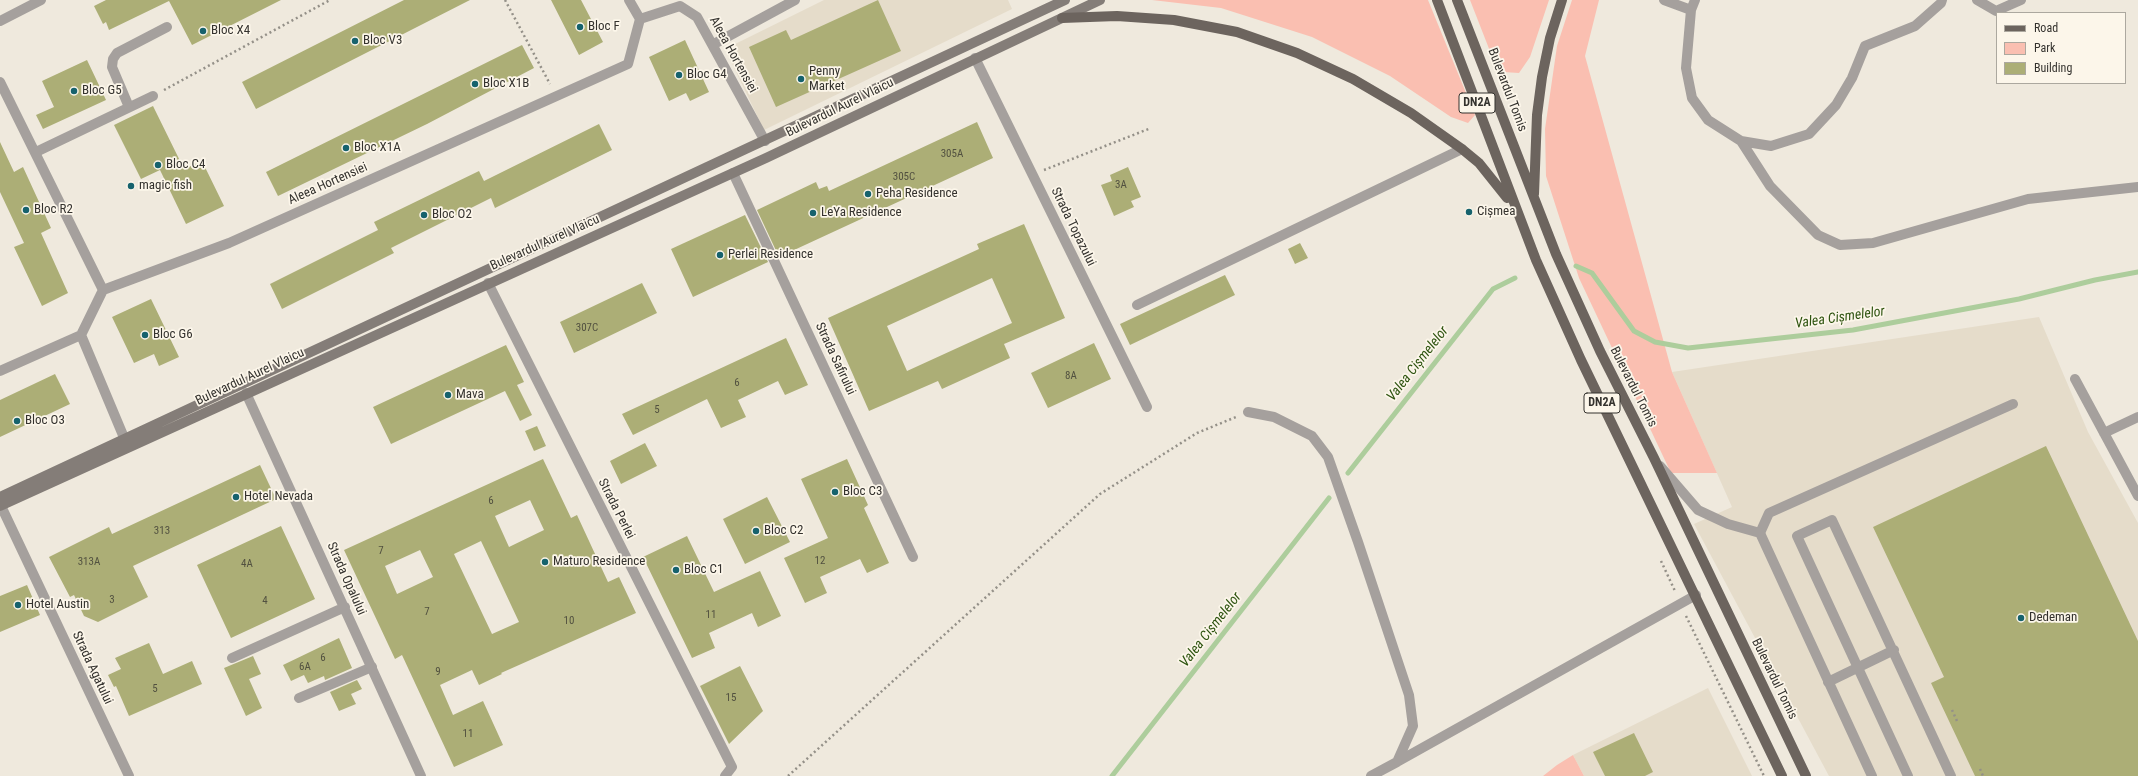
<!DOCTYPE html>
<html>
<head>
<meta charset="utf-8">
<style>
	body { margin:0 }
	#map { position:relative; width:2138px; height:776px; overflow:hidden; background:#efe9dd; font-family:"Roboto Condensed",sans-serif }
	canvas { display:block }
	.legend { position:absolute; left:1996px; top:12px; width:130px; height:72px; box-sizing:border-box; background:#fcf6ea; border:1px solid #aca89f; margin:0; padding:5px 7px; list-style:none; font-size:12px; color:#34322e }
	.legend li { display:flex; align-items:center; gap:8px; height:20px }
	.legend b { width:20px; border:1px solid #aca89f }
</style>
</head>
<body>
<div id="map">
<canvas width="2138" height="776"></canvas>
<ul class="legend">
<li><b style="height:5px;background:#6c645e"></b>Road</li>
<li><b style="height:11px;background:#fabfb1"></b>Park</li>
<li><b style="height:11px;background:#acae76"></b>Building</li>
</ul>
</div>
<script>
const c = document.querySelector('canvas').getContext('2d');
c.lineJoin = 'round';
function fillPath(path, color) { c.fillStyle = color; c.fill(path, 'evenodd'); }
const poly = rows => new Path2D(rows.map(r => 'M' + r).join(''));
function strokePath(path, color, width, dash) { c.strokeStyle = color; c.lineWidth = width; c.lineCap = dash ? 'butt' : 'round'; c.setLineDash(dash || []); c.stroke(path); }
function label(font, color, halo, rows, align = 'center') {
  c.font = font + ' "Roboto Condensed",sans-serif'; c.lineWidth = 3.5; c.setLineDash([]); c.textBaseline = 'middle'; c.strokeStyle = halo; c.fillStyle = color; for (const [text, x, y, turn = 0] of rows) {
    c.save(); c.translate(x, y); c.rotate((+turn || 0) * Math.PI / 180); c.textAlign = isNaN(turn) ? turn : align; if (halo) c.strokeText(text, 0, 0); c.fillText(text, 0, 0); c.restore();
  }
}
const built = poly([
	[824,0,1008,0,1012,9,764,130,725,49],
	[2039,317,2088,432,2138,523,2138,776,1829,776,1694,524,1732,507,1672,372],
	[1708,688,1752,776,1584,776,1573,755]
]);
const green = poly([
	[1152,0,1428,0,1475,115,1468,123,1451,117,1390,76,1312,37,1221,8],
	[1470,0,1549,0,1530,57,1519,73,1503,72,1495,64],
	[1572,0,1599,0,1585,56,1672,372,1717,473,1671,473,1579,278,1546,176,1545,129,1557,46],
	[1573,755,1584,776,1543,776,1557,765]
]);
const stream = poly([
	[1576,266,1592,273,1634,331,1655,342,1688,348,1853,330,2019,299,2095,280,2138,272],
	[1348,473,1493,289,1515,278],
	[1112,776,1329,498]
]);
const building = poly([
	[106,0,281,0,192,45,169,1,109,30,106,22,103,24,94,6],
	[404,0,470,0,256,109,242,82],
	[551,0,581,0,603,42,579,55],
	[878,0,901,51,776,107,749,47,786,30,791,40],
	[685,40,709,92,690,101,686,93,669,101,649,57],
	[522,45,534,68,427,124,278,196,266,172],
	[87,60,106,100,43,129,36,115,54,107,42,81],
	[153,106,184,169,202,161,224,206,186,224,160,170,141,179,114,125],
	[977,122,993,158,779,257,757,210,816,182,819,189,827,186,829,191],
	[599,124,612,150,495,208,491,198,391,248,394,253,282,309,270,284,378,230,374,222,479,171,484,181],
	[0,142,14,172,23,167,51,228,41,233,68,293,42,306,14,247,24,243,0,192],
	[1128,167,1141,197,1131,201,1134,207,1114,216,1101,185,1112,181,1110,175],
	[745,215,768,262,693,297,671,249],
	[1024,224,1065,318,1004,344,1010,358,942,389,938,381,869,411,828,318,979,249,977,244],
	[992,278,1012,323,907,371,887,326],
	[1300,243,1308,258,1295,264,1288,249],
	[1225,275,1235,295,1130,345,1120,324],
	[642,283,657,313,574,353,560,322],
	[151,299,179,357,159,366,154,354,134,363,112,317],
	[786,338,808,385,785,395,778,381,738,400,746,417,721,428,707,399,633,435,622,414],
	[1094,343,1111,379,1048,408,1031,373],
	[506,345,524,382,517,385,532,415,520,421,505,391,391,444,373,407],
	[55,374,70,404,0,437,0,400],
	[537,426,546,446,534,451,525,431],
	[645,443,657,466,621,484,610,461],
	[2046,446,2138,641,2138,776,1975,776,1931,683,1944,677,1873,527],
	[543,459,571,518,577,515,608,582,619,577,636,613,501,673,502,674,479,685,472,670,440,685,453,715,483,701,503,745,454,767,402,655,395,659,344,550],
	[530,500,544,530,509,547,495,516],
	[481,541,519,622,492,634,454,554],
	[420,550,433,577,397,594,385,566],
	[847,459,868,505,864,508,889,563,867,573,860,559,820,577,827,593,805,603,784,558,828,538,801,479],
	[260,465,276,499,133,566,148,597,98,622,84,616,74,595,70,597,49,557,109,527,112,534],
	[767,497,790,542,745,564,723,519],
	[281,526,315,599,231,638,197,565],
	[687,536,714,592,760,571,781,616,758,627,752,613,709,633,715,648,692,658,643,557],
	[27,585,40,615,0,632,0,596],
	[339,638,352,668,325,680,324,676,308,683,304,675,291,681,283,665],
	[149,643,163,674,192,661,202,684,129,716,116,686,114,687,108,675,121,669,115,658],
	[253,656,261,674,249,679,262,708,246,716,224,668],
	[740,666,763,711,729,744,700,686],
	[357,680,362,689,351,694,356,704,339,711,330,692],
	[1634,733,1653,772,1645,776,1605,776,1593,752]
]);
const path = poly([
	[505,0,550,84],
	[164,90,330,0],
	[1044,170,1151,128],
	[1661,561,1675,591],
	[1686,616,1764,776],
	[1952,710,1957,721],
	[1980,769,1983,776],
	[788,776,1100,494,1197,433,1236,417]
]);
const service = poly([
	[1664,0,1691,10],
	[1695,0,1691,10,1686,68,1692,98,1708,120,1741,141,1770,186,1818,235,1840,245,1873,243,2028,199,2138,187],
	[1977,0,1996,11,2021,0],
	[129,107,112,67,113,59,117,53,167,27],
	[1741,141,1771,146,1809,134,1836,105,1852,78,1865,46,1915,26,1941,3,1942,0],
	[36,152,153,96],
	[1137,305,1462,149],
	[1248,412,1274,417,1312,436,1328,457,1358,542,1409,695,1413,726,1397,762,1371,776],
	[1760,533,1769,513,2013,404],
	[1828,682,1894,650],
	[299,698,372,667],
	[1397,762,1696,595],
	[1908,776,1797,536,1832,520,1951,776]
]);
const minor = poly([
	[629,0,640,19],
	[714,44,795,0],
	[975,58,1147,407],
	[0,82,103,290,81,335,125,440],
	[733,173,913,557],
	[488,283,732,767,725,776],
	[103,290,229,243,628,64,640,19,680,6,697,17,765,141],
	[0,371,81,335],
	[2075,379,2138,496],
	[246,393,421,776],
	[2104,433,2138,417],
	[1660,466,1698,510,1728,524,1760,533,1872,776],
	[1,506,129,776],
	[232,658,345,607]
]);
const tertiary = poly([
	[0,21,41,0]
]);
const secondary = poly([
	[0,497,1065,0],
	[0,506,766,158,1100,0]
]);
const primary = poly([
	[1437,0,1536,260,1581,360,1782,776],
	[1457,0,1556,254,1600,351,1654,458,1806,776],
	[1062,18,1117,16,1174,20,1237,32,1297,53,1353,79,1411,113,1462,149,1479,163,1507,198],
	[1534,194,1537,115,1542,77,1550,38,1562,0]
]);
const markers = [
	[580,27,4,"#16626d"],
	[203,31,4,"#16626d"],
	[355,41,4,"#16626d"],
	[679,75,4,"#16626d"],
	[801,79,4,"#16626d"],
	[475,84,4,"#16626d"],
	[74,91,4,"#16626d"],
	[346,148,4,"#16626d"],
	[158,165,4,"#16626d"],
	[131,186,4,"#16626d"],
	[868,194,4,"#16626d"],
	[26,210,4,"#16626d"],
	[1469,212,4,"#16626d"],
	[813,213,4,"#16626d"],
	[424,215,4,"#16626d"],
	[720,255,4,"#16626d"],
	[145,335,4,"#16626d"],
	[448,395,4,"#16626d"],
	[17,421,4,"#16626d"],
	[835,492,4,"#16626d"],
	[236,497,4,"#16626d"],
	[756,531,4,"#16626d"],
	[545,562,4,"#16626d"],
	[676,570,4,"#16626d"],
	[18,605,4,"#16626d"],
	[2021,618,4,"#16626d"]
];
const numberNames = [
	["305A",952,154],
	["305C",904,177],
	["3A",1121,185],
	["307C",587,328],
	["8A",1071,376],
	["6",737,383],
	["5",657,410],
	["6",491,501],
	["313",162,531],
	["7",381,551],
	["12",820,561],
	["313A",89,562],
	["4A",247,564],
	["3",112,600],
	["4",265,601],
	["7",427,612],
	["11",711,615],
	["10",569,621],
	["6",323,658],
	["6A",305,667],
	["9",438,672],
	["5",155,689],
	["15",731,698],
	["11",468,734]
];
const shields = [
	[1477,103,36],
	[1602,403,36]
];
const shieldNames = [
	["DN2A",1477,103],
	["DN2A",1602,403]
];
const poiNames = [
	["Bloc F",588,27],
	["Bloc X4",211,31],
	["Bloc V3",363,41],
	["Penny",809,72],
	["Market",809,87],
	["Bloc G4",687,75],
	["Bloc X1B",483,84],
	["Bloc G5",82,91],
	["Bloc X1A",354,148],
	["Bloc C4",166,165],
	["magic fish",139,186],
	["Peha Residence",876,194],
	["Bloc R2",34,210],
	["Cișmea",1477,212],
	["LeYa Residence",821,213],
	["Bloc O2",432,215],
	["Perlei Residence",728,255],
	["Bloc G6",153,335],
	["Mava",456,395],
	["Bloc O3",25,421],
	["Bloc C3",843,492],
	["Hotel Nevada",244,497],
	["Bloc C2",764,531],
	["Maturo Residence",553,562],
	["Bloc C1",684,570],
	["Hotel Austin",26,605],
	["Dedeman",2029,618]
];
const streetNames = [
	["Aleea Hortensiei",733,55,61],
	["Bulevardul Tomis",1507,90,69],
	["Bulevardul Aurel Vlaicu",840,108,-26],
	["Aleea Hortensiei",328,184,-24],
	["Strada Topazului",1073,227,64],
	["Bulevardul Aurel Vlaicu",545,243,-24],
	["Strada Safirului",835,359,65],
	["Bulevardul Aurel Vlaicu",250,377,-25],
	["Bulevardul Tomis",1633,387,63],
	["Strada Perlei",616,509,63],
	["Strada Opalului",346,579,66],
	["Strada Agatului",92,668,65],
	["Bulevardul Tomis",1774,679,64]
];
const waterNames = [
	["Valea Cișmelelor",1840,318,-8],
	["Valea Cișmelelor",1418,364,-52],
	["Valea Cișmelelor",1211,630,-52]
];
fillPath(built, '#e5dcca');
fillPath(green, '#fabfb1');
strokePath(stream, '#adcd9c', 5);
fillPath(building, '#acae76');
strokePath(path, '#949088', 2.5, [2, 3]);
strokePath(service, '#a5a09d', 10);
strokePath(minor, '#a5a09d', 10);
strokePath(tertiary, '#a5a09d', 10);
strokePath(secondary, '#847d78', 10);
strokePath(primary, '#6c645e', 10);
for (const [x, y, r, color] of markers) { const dot = new Path2D(); dot.arc(x, y, r, 0, 2 * Math.PI); c.fillStyle = color; c.fill(dot); strokePath(dot, '#fcf6ea', 1.5); }
label('11px', '#525140', null, numberNames);
for (const [x, y, w] of shields) { const box = new Path2D(); box.roundRect(x - w / 2, y - 10, w, 20, 3); c.fillStyle = '#fcf6ea'; c.fill(box); strokePath(box, '#34322e', 1); }
label('bold 12px', '#34322e', null, shieldNames);
label('13px', '#34322e', '#fcf6ea', poiNames, 'left');
label('13px', '#34322e', '#fcf6ea', streetNames);
label('italic 14px', '#2d530f', '#fcf6ea', waterNames);
</script>
</body>
</html>
